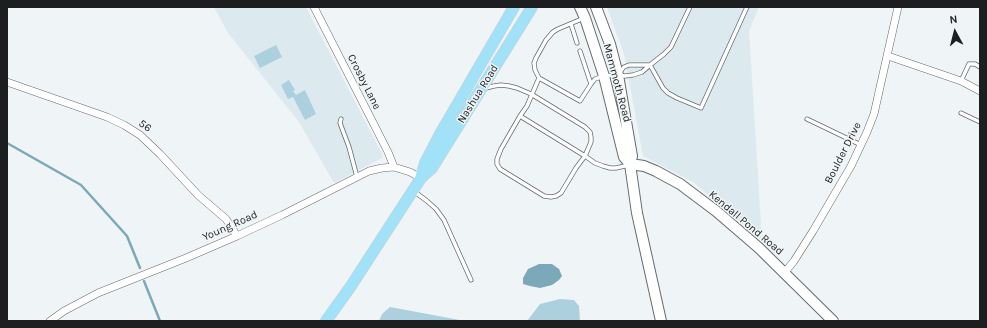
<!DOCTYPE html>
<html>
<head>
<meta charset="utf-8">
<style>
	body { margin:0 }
	#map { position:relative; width:987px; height:328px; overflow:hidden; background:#eff4f6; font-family:Karla,sans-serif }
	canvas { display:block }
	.frame { position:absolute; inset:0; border:8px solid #1c1e1f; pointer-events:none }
	.north { position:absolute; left:935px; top:12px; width:40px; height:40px; -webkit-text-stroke:3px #eff4f6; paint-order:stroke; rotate:353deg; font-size:11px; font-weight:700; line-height:16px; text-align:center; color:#1c1e1f }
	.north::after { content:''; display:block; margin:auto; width:14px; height:18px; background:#1c1e1f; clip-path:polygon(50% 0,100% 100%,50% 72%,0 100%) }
</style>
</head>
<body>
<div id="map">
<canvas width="987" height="328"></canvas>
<div class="frame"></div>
<div class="north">N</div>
</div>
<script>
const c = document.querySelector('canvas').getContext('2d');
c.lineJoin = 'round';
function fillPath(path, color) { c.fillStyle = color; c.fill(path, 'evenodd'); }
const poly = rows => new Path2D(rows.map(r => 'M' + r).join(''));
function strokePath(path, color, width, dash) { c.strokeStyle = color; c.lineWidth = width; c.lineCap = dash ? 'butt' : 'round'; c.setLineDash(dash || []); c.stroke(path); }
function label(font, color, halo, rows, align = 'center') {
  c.font = font + ' Karla,sans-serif'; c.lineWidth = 3; c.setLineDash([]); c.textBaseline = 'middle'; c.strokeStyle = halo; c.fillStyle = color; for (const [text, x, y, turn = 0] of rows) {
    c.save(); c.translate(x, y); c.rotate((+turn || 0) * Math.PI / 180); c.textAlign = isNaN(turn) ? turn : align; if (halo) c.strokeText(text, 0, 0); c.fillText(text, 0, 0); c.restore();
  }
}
const built = poly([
	[214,7,306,7,382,154,382,158,334,183,299,122,228,33],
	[607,7,759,7,749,31,762,240,693,182,643,156,624,54]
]);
const green = poly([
	[276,45,282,57,260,68,254,56],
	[289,80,295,90,293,91,296,95,305,90,316,114,305,120,293,97,288,99,281,85],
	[560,299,574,300,579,306,580,321,527,321,540,304],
	[390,307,465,321,379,321,382,314]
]);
const water = poly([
	[539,264,552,264,559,269,562,276,559,280,552,285,540,288,530,286,523,284,523,278,528,269]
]);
const stream = poly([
	[7,143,81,185,127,236,140,268],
	[144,281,160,321]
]);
const lane = poly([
	[690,7,671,47,664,54,650,65,663,88,668,93,677,98,701,108,747,7],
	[584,18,558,29,553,32,546,40,536,58,534,63,535,70,539,78,580,101,591,84,595,79,604,76,618,75,625,76,633,75,642,72,650,65],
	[571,24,577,43],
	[580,51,591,84],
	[620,72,624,67,629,65,650,65],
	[961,81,969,64,975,64,980,67],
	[486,88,494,86,501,85,509,86,517,88,531,94,585,127,590,132,591,137,591,142,585,156,595,163,603,166,610,168,616,168,629,165],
	[961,113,980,122],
	[520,116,585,156,576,168,561,193,556,196,551,197,544,196,500,169,497,164,497,159,501,149,520,116],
	[520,116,527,106,539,78],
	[341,119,340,123,349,147,357,177],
	[807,119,861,145],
	[415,192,427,201,436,209,444,220,471,280]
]);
const street = poly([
	[314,7,388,152,394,167],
	[888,56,961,81,980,91],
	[7,82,107,117,124,125,140,135,160,154,198,195,226,219,232,228,237,236],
	[785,272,794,261,813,231,851,166,867,132,874,114,898,7],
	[50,321,64,311,98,293,186,258,237,236,282,215,369,171,382,168,394,167,410,172,421,178]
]);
const secondary = poly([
	[580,7,585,18,604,76,624,157,630,164],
	[596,7,610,44,618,75,632,156,630,164,637,213,661,321],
	[630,164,644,166,656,171,667,177,680,184,716,211,759,248,833,321]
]);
const primary = poly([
	[421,177,425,163,440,134,514,7],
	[326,321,351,286,421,178,432,168,532,7]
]);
const streetNames = [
	["Crosby Lane",364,82,63],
	["Mammoth Road",617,83,75],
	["Nashua Road",478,94,-58],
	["56",145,126,36],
	["Boulder Drive",843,153,-63],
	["Kendall Pond Road",746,223,40],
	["Young Road",230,226,-24]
];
fillPath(built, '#dceaef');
fillPath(green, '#acd0de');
fillPath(water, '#7ca9ba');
strokePath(stream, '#7ca9ba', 2.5);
strokePath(lane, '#676c6d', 5);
strokePath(street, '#676c6d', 8);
strokePath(secondary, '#676c6d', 12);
strokePath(primary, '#cdcece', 12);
strokePath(lane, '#fff', 3.5);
strokePath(street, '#fff', 7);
strokePath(secondary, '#fff', 10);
strokePath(primary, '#a1e2f9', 11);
label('11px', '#1c1e1f', '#eff4f6', streetNames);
</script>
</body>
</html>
